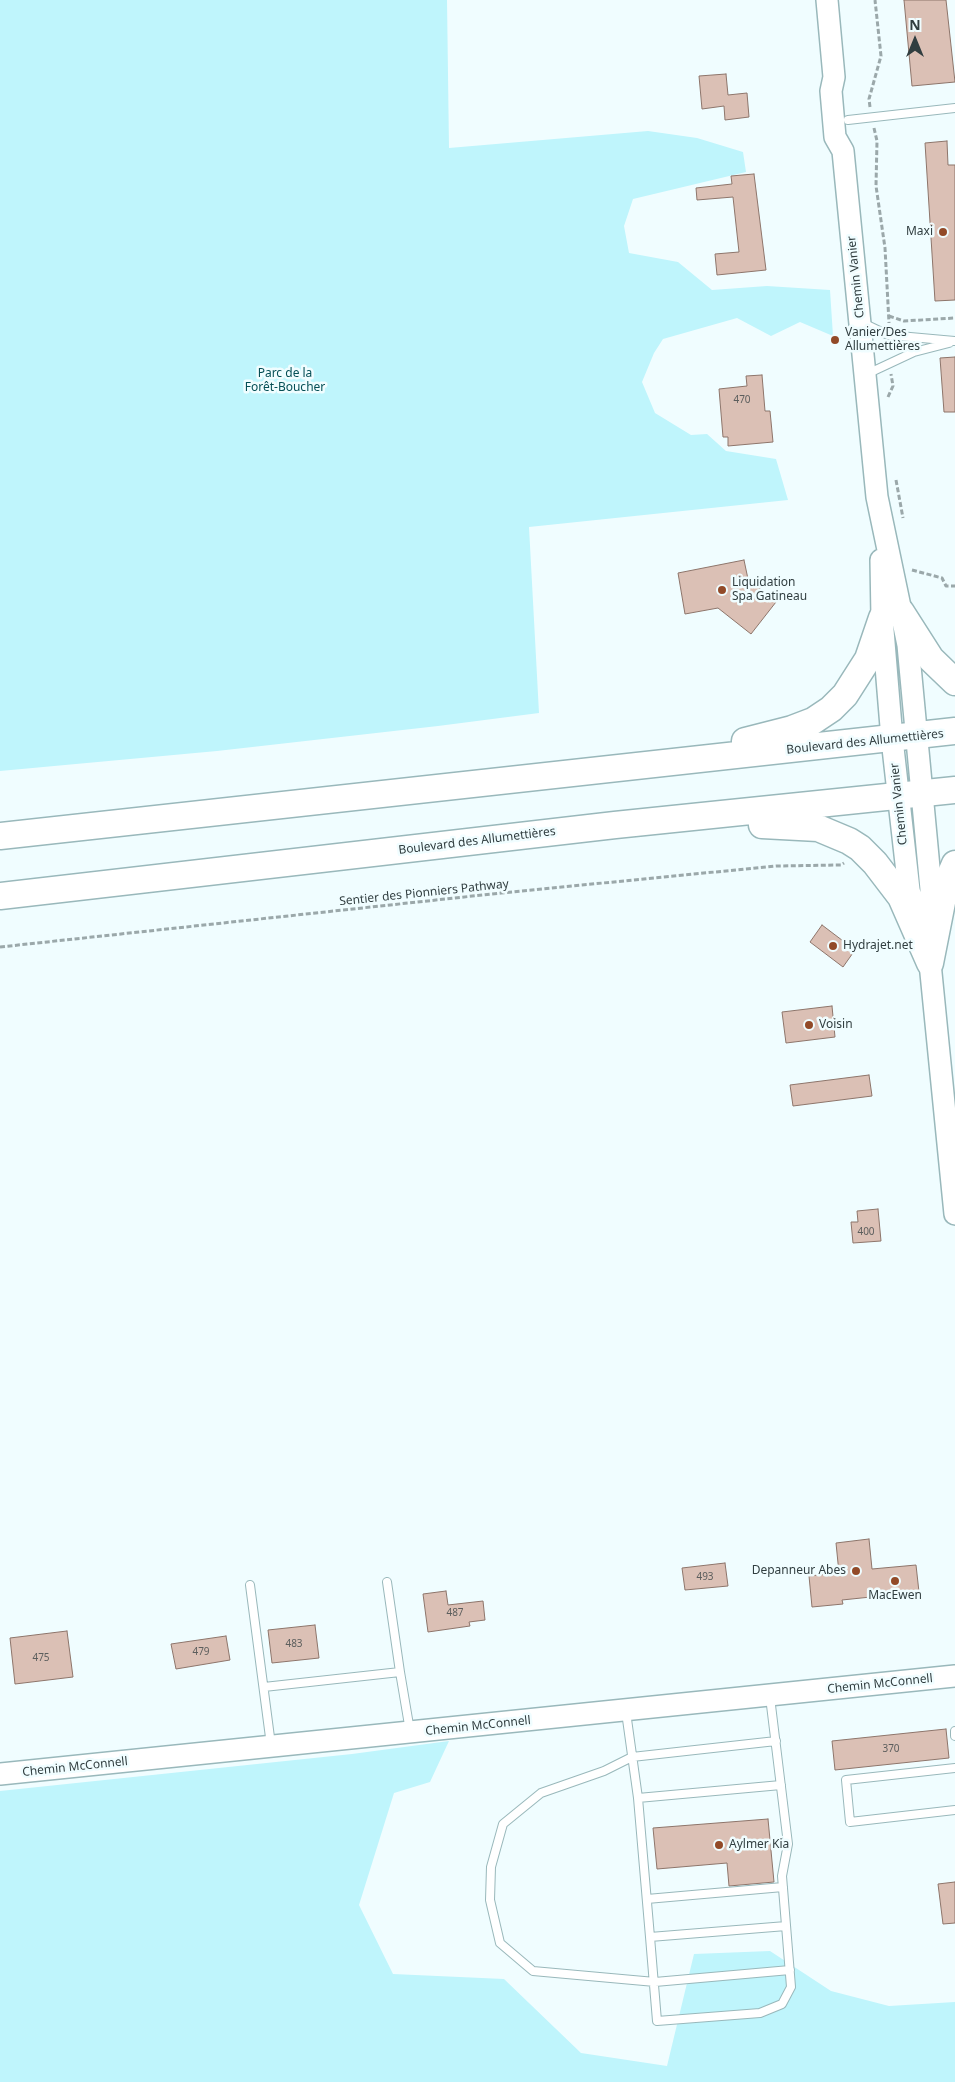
<!DOCTYPE html>
<html>
<head>
<meta charset="utf-8">
<style>
	body { margin:0 }
	#map { position:relative; width:955px; height:2082px; overflow:hidden; background:#f0fdff; font-family:"Noto Sans",sans-serif }
	canvas { display:block }
	.north { position:absolute; left:890px; top:15px; width:50px; height:50px; -webkit-text-stroke:4px #f0fdff; paint-order:stroke; rotate:0deg; font-size:14px; font-weight:700; line-height:20px; text-align:center; color:#313e40 }
	.north::after { content:''; display:block; margin:auto; width:18px; height:22px; background:#313e40; clip-path:polygon(50% 0,100% 100%,50% 72%,0 100%) }
</style>
</head>
<body>
<div id="map">
<canvas width="955" height="2082"></canvas>
<div class="north">N</div>
</div>
<script>
const c = document.querySelector('canvas').getContext('2d');
c.lineJoin = 'round';
function fillPath(path, color) { c.fillStyle = color; c.fill(path, 'evenodd'); }
const poly = rows => new Path2D(rows.map(r => 'M' + r).join(''));
function strokePath(path, color, width, dash) { c.strokeStyle = color; c.lineWidth = width; c.lineCap = dash ? 'butt' : 'round'; c.setLineDash(dash || []); c.stroke(path); }
function label(font, color, halo, rows, align = 'center') {
  c.font = font + ' "Noto Sans",sans-serif'; c.lineWidth = 5; c.setLineDash([]); c.textBaseline = 'middle'; c.strokeStyle = halo; c.fillStyle = color; for (const [text, x, y, turn = 0] of rows) {
    c.save(); c.translate(x, y); c.rotate((+turn || 0) * Math.PI / 180); c.textAlign = isNaN(turn) ? turn : align; if (halo) c.strokeText(text, 0, 0); c.fillText(text, 0, 0); c.restore();
  }
}
const green = poly([
	[0,0,447,0,449,148,648,131,697,138,743,152,746,172,633,199,624,226,629,253,678,262,712,290,767,286,830,290,833,336,800,322,771,336,737,318,663,339,654,353,642,382,655,413,691,435,707,434,726,451,776,459,788,500,529,527,539,713,438,726,217,751,0,771],
	[449,1741,430,1782,394,1793,359,1905,393,1974,504,1979,581,2053,667,2066,694,1954,770,1951,831,1991,889,2006,955,2002,955,2082,0,2082,0,1791,352,1754]
]);
const building = poly([
	[904,0,946,0,955,82,912,86,904,0],
	[726,74,728,95,747,93,749,117,725,120,724,106,702,109,699,76,726,74],
	[947,141,948,165,955,165,955,300,935,301,925,143,947,141],
	[754,174,766,270,717,275,715,254,739,252,733,197,697,200,696,188,732,184,731,176,754,174],
	[955,357,955,412,944,412,940,358,955,357],
	[762,375,765,411,770,411,773,442,728,446,728,437,723,437,719,389,747,386,746,376,762,375],
	[744,560,748,579,776,602,751,634,718,608,685,614,678,573,744,560],
	[822,925,855,950,843,967,810,942,822,925],
	[832,1006,835,1037,786,1043,782,1012,832,1006],
	[869,1075,872,1096,793,1106,790,1085,869,1075],
	[878,1209,881,1241,853,1243,851,1222,858,1222,857,1211,878,1209],
	[869,1539,872,1569,916,1565,919,1592,842,1600,843,1604,812,1607,809,1576,839,1573,836,1543,869,1539],
	[725,1563,728,1586,685,1590,682,1568,725,1563],
	[446,1591,448,1605,483,1601,485,1620,469,1622,470,1626,428,1632,423,1594,446,1591],
	[315,1625,319,1658,272,1663,268,1630,315,1625],
	[67,1631,73,1677,15,1684,10,1638,67,1631],
	[226,1636,230,1660,176,1669,171,1644,226,1636],
	[946,1729,949,1758,835,1770,832,1741,946,1729],
	[768,1819,774,1882,729,1886,727,1863,657,1869,653,1828,768,1819],
	[955,1882,955,1923,943,1924,938,1884,955,1882]
]);
const path = poly([
	[870,107,869,99,881,56,875,0],
	[874,128,877,141,876,186,885,248,889,323],
	[889,316,904,321,955,318],
	[888,397,893,386,891,374],
	[896,480,903,518],
	[912,570,942,578,946,586,955,586],
	[0,947,501,893,776,866,841,865,844,863]
]);
const lane = poly([
	[848,120,955,108],
	[863,323,888,335,955,341],
	[867,374,914,352,949,343],
	[250,1585,271,1745],
	[400,1672,410,1731],
	[264,1687,400,1672,387,1582],
	[770,1697,788,1844,782,1876,791,1987,782,2004,760,2013,657,2021,650,1937,786,1926],
	[626,1712,638,1798,781,1785],
	[955,1731,955,1736],
	[776,1741,632,1757,604,1771,541,1793,503,1824,491,1867,490,1900,500,1943,533,1971,655,1982,790,1970],
	[955,1768,846,1780,850,1822,955,1810],
	[638,1798,650,1937],
	[647,1899,783,1887]
]);
const secondary = poly([
	[827,0,834,77,831,91,835,137,843,151,877,497,908,645,931,889,930,963,955,1214],
	[881,560,882,618,892,739,909,890,915,912],
	[0,1774,955,1676]
]);
const highway = poly([
	[901,612,931,659,955,682],
	[745,741,792,729,813,721,831,709,845,695,868,659,882,618],
	[762,825,818,828,849,841,860,848,875,863,901,897,930,963],
	[0,836,955,731],
	[0,896,615,825,955,790],
	[930,963,945,887,955,864]
]);
const markers = [
	[943,232,5,"#924a28"],
	[835,340,5,"#924a28"],
	[722,590,5,"#924a28"],
	[833,946,5,"#924a28"],
	[809,1025,5,"#924a28"],
	[856,1571,5,"#924a28"],
	[895,1581,5,"#924a28"],
	[719,1845,5,"#924a28"]
];
const numberNames = [
	["470",742,400],
	["400",866,1232],
	["493",705,1577],
	["487",455,1613],
	["483",294,1644],
	["479",201,1652],
	["475",41,1658],
	["370",891,1749]
];
const poiNames = [
	["Maxi",933,232,"right"],
	["Vanier/Des",845,333],
	["Allumettières",845,347],
	["Liquidation",732,583],
	["Spa Gatineau",732,597],
	["Hydrajet.net",843,946],
	["Voisin",819,1025],
	["Depanneur Abes",846,1571,"right"],
	["MacEwen",895,1596,"center"],
	["Aylmer Kia",729,1845]
];
const streetNames = [
	["Chemin Vanier",856,277,-96],
	["Boulevard des Allumettières",865,742,-6],
	["Chemin Vanier",899,804,-96],
	["Boulevard des Allumettières",477,841,-7],
	["Sentier des Pionniers Pathway",424,893,-6],
	["Chemin McConnell",880,1684,-6],
	["Chemin McConnell",478,1726,-6],
	["Chemin McConnell",75,1767,-6]
];
const parkNames = [
	["Parc de la",285,374],
	["Forêt-Boucher",285,388]
];
fillPath(green, '#bff5fc');
fillPath(building, '#dbc0b5');
strokePath(building, '#8d756b', 1);
strokePath(lane, '#99b8bb', 10);
strokePath(secondary, '#99b8bb', 24);
strokePath(highway, '#99b8bb', 29);
strokePath(path, '#9ba8aa', 3, [5, 2.5]);
strokePath(lane, '#fff', 8);
strokePath(secondary, '#fff', 21);
strokePath(highway, '#fff', 26);
for (const [x, y, r, color] of markers) { const dot = new Path2D(); dot.arc(x, y, r, 0, 2 * Math.PI); c.fillStyle = color; c.fill(dot); strokePath(dot, '#f0fdff', 2); }
label('10px', '#5c5e5d', null, numberNames);
label('12px', '#313e40', '#f0fdff', poiNames, 'left');
label('12px', '#313e40', '#f0fdff', streetNames);
label('12px', '#054f56', '#f0fdff', parkNames);
</script>
</body>
</html>
